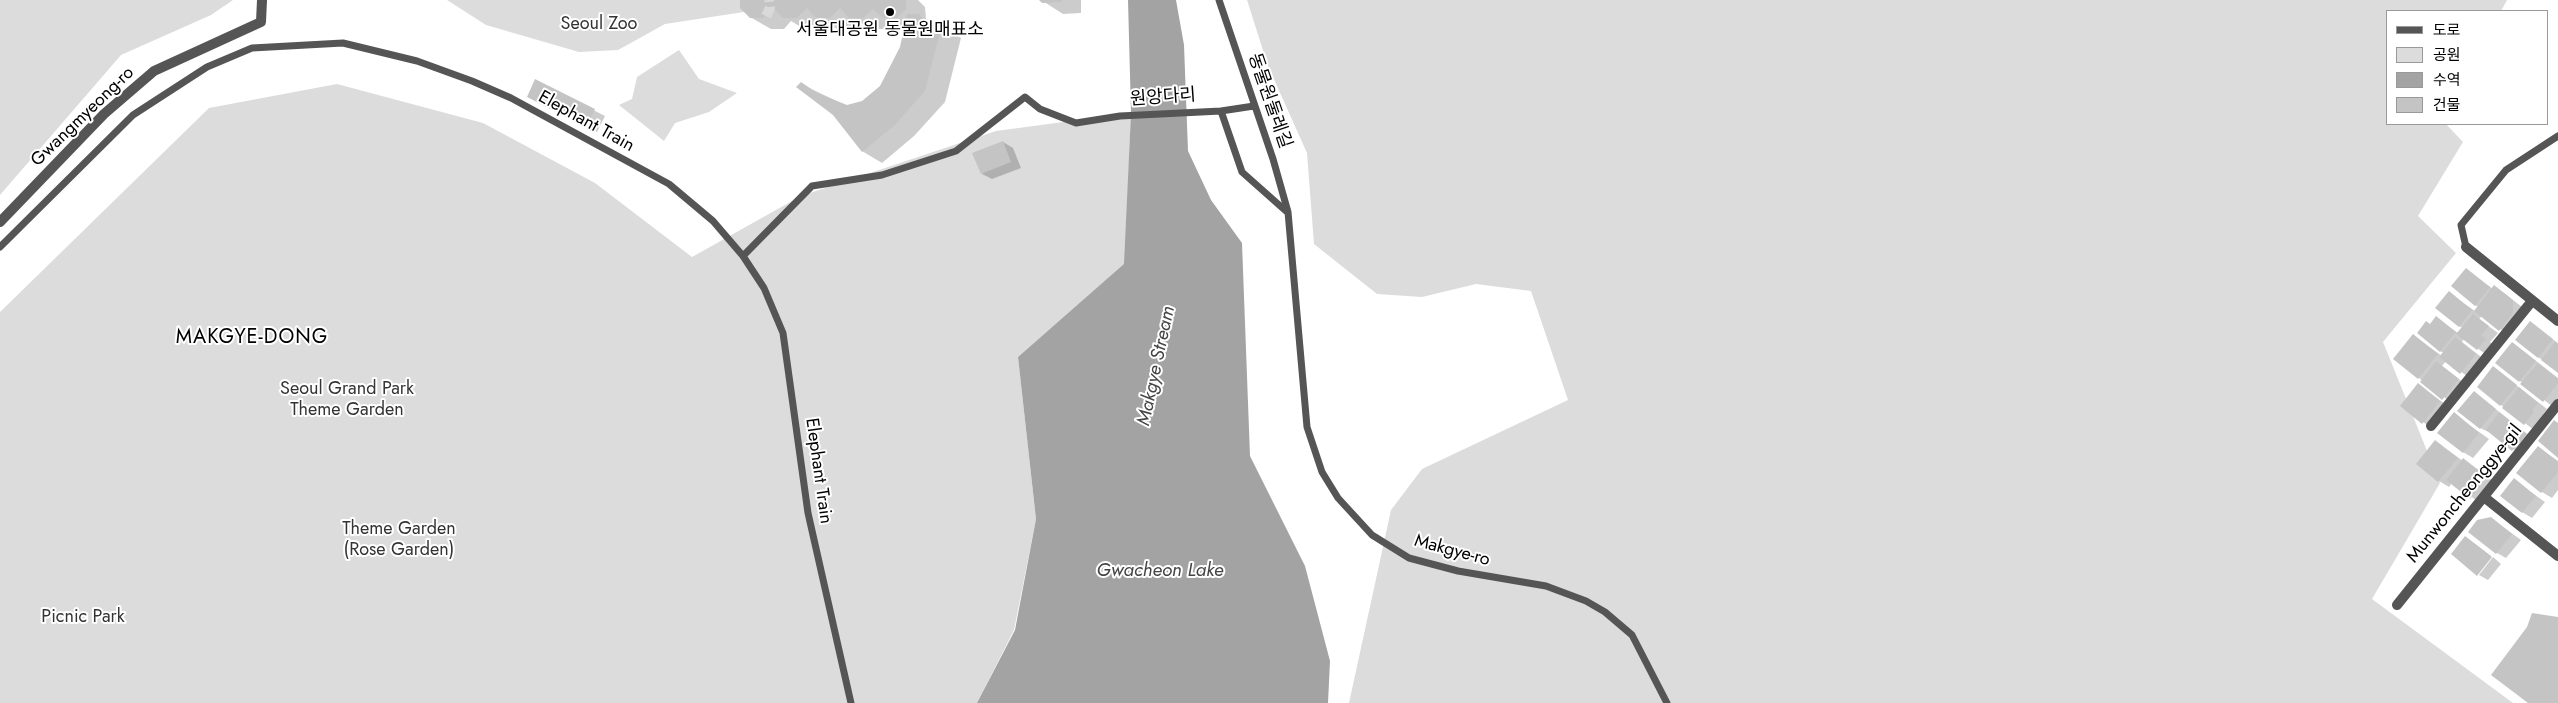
<!DOCTYPE html>
<html>
<head>
<meta charset="utf-8">
<style>
	body { margin:0 }
	#map { position:relative; width:2558px; height:703px; overflow:hidden; background:#fff; font-family:Jost,"Noto Sans KR",sans-serif }
	canvas { display:block }
	.legend { position:absolute; left:2386px; top:10px; width:162px; height:115px; box-sizing:border-box; background:#fff; border:1px solid #999; margin:0; padding:6px 9px; list-style:none; font-size:15px; color:#000 }
	.legend li { display:flex; align-items:center; gap:10px; height:25px }
	.legend b { width:25px; border:1px solid #999 }
</style>
</head>
<body>
<div id="map">
<canvas width="2558" height="703"></canvas>
<ul class="legend">
<li><b style="height:6px;background:#555"></b>도로</li>
<li><b style="height:14px;background:#dcdcdc"></b>공원</li>
<li><b style="height:14px;background:#a3a3a3"></b>수역</li>
<li><b style="height:14px;background:#c4c4c4"></b>건물</li>
</ul>
</div>
<script>
const c = document.querySelector('canvas').getContext('2d');
c.lineJoin = 'round';
function fillPath(path, color) { c.fillStyle = color; c.fill(path, 'evenodd'); }
const poly = rows => new Path2D(rows.map(r => 'M' + r).join(''));
function strokePath(path, color, width, dash) { c.strokeStyle = color; c.lineWidth = width; c.lineCap = dash ? 'butt' : 'round'; c.setLineDash(dash || []); c.stroke(path); }
function label(font, color, halo, rows, align = 'center') {
  c.font = font + ' Jost,"Noto Sans KR",sans-serif'; c.lineWidth = 4; c.setLineDash([]); c.textBaseline = 'middle'; c.strokeStyle = halo; c.fillStyle = color; for (const [text, x, y, turn = 0] of rows) {
    c.save(); c.translate(x, y); c.rotate((+turn || 0) * Math.PI / 180); c.textAlign = isNaN(turn) ? turn : align; if (halo) c.strokeText(text, 0, 0); c.fillText(text, 0, 0); c.restore();
  }
}
const green = poly([
	[0,0,233,0,211,15,121,55,0,195],
	[447,0,842,0,770,8,665,24,618,50,579,52,486,25],
	[1247,0,2507,0,2501,11,2387,11,2387,124,2446,124,2463,142,2418,216,2456,253,2383,342,2440,483,2372,599,2513,703,1349,703,1391,510,1422,469,1568,400,1531,291,1476,284,1422,297,1377,294,1314,244,1307,153,1268,66],
	[679,50,699,79,737,93,709,112,675,123,664,141,619,105,632,99,637,77],
	[337,84,483,123,595,183,692,257,801,196,996,131,1131,113,1125,264,1018,357,1036,519,1014,630,977,703,0,703,0,312,209,108]
]);
const water = poly([
	[1128,0,1176,0,1184,45,1188,151,1211,200,1242,243,1250,456,1305,566,1330,661,1328,703,977,703,1015,630,1036,519,1018,357,1124,264,1131,113]
]);
const shadow = poly([
	[741,0,918,0,925,7,926,19,961,38,945,102,914,136,882,163,862,151,834,114,801,84,847,106,863,102,881,86,901,47,905,29,891,21,883,29,870,29,858,21,850,29,837,29,824,21,817,29,804,29,791,21,784,29,771,29,750,17],
	[1041,0,1081,0,1081,13,1063,14],
	[536,81,605,116,597,132,538,103],
	[1003,142,1013,148,1021,168,992,179,982,174],
	[2466,270,2493,289,2494,287,2504,293,2522,307,2510,336,2482,316,2479,319,2498,333,2490,342,2495,346,2487,355,2464,339,2462,342,2485,360,2471,379,2446,361,2442,366,2468,386,2453,404,2419,378,2414,336,2442,356,2444,353,2440,351,2431,325,2436,318,2458,333,2463,328,2459,326,2449,293,2475,311,2478,307,2475,305],
	[2530,323,2558,343,2558,371,2538,357],
	[2513,343,2558,378,2558,401,2553,407,2520,381],
	[2494,368,2547,409,2541,417,2544,419,2534,430,2501,405],
	[2418,384,2449,407,2432,428,2423,422],
	[2474,392,2535,440,2523,456,2491,433,2480,428],
	[2454,414,2489,439,2473,458,2463,452],
	[2435,441,2463,461,2473,466,2496,483,2480,503,2452,483,2449,487,2439,481],
	[2538,447,2558,461,2558,490,2552,498,2542,492],
	[2514,480,2545,502,2532,518,2522,512],
	[2491,518,2521,540,2506,558,2497,553],
	[2466,537,2491,556,2477,574],
	[2493,557,2501,564,2488,580,2479,575]
]);
const building = poly([
	[740,0,906,0,906,9,897,18,883,18,873,9,863,18,849,18,840,8,830,18,816,18,807,8,797,18,783,18,773,8,763,18,750,18,740,8],
	[1039,0,1062,0,1062,2,1042,3],
	[907,14,919,14,927,24,942,25,925,91,895,125,862,152,833,115,796,87,801,82,817,93,847,105,862,101,880,86,900,47],
	[535,79,595,109,586,127,527,97],
	[1003,141,1011,162,981,174,972,153],
	[2466,268,2490,287,2475,306,2451,286],
	[2494,285,2513,300,2513,313,2499,331,2474,311],
	[2449,291,2472,310,2459,327,2435,308],
	[2473,314,2489,326,2481,335,2486,339,2477,350,2456,334],
	[2436,316,2456,332,2440,352,2417,333,2426,321,2430,324],
	[2530,321,2553,339,2538,358,2515,340],
	[2413,334,2438,354,2418,379,2393,359],
	[2455,337,2476,354,2460,374,2439,357],
	[2512,342,2536,361,2519,382,2495,363],
	[2555,342,2558,344,2558,373,2541,360],
	[2436,361,2459,379,2442,400,2420,382],
	[2538,363,2558,379,2558,383,2543,402,2520,384],
	[2493,366,2517,385,2500,406,2477,387],
	[2418,383,2440,401,2422,424,2400,406],
	[2519,387,2538,403,2532,410,2534,412,2524,425,2502,408],
	[2474,391,2496,409,2480,429,2457,411],
	[2454,412,2479,433,2463,453,2437,433],
	[2499,412,2526,434,2512,451,2486,430],
	[2554,420,2558,423,2558,458,2538,441],
	[2435,440,2458,458,2438,482,2416,464],
	[2538,446,2558,462,2558,472,2541,493,2516,473],
	[2463,458,2487,477,2470,499,2446,480],
	[2514,478,2536,496,2522,513,2500,496],
	[2491,517,2512,534,2496,554,2468,532,2477,520],
	[2465,536,2492,557,2477,576,2451,554],
	[2532,613,2558,617,2558,703,2528,703,2491,675,2527,627]
]);
const streetTunnel = poly([
	[766,16,770,8,769,0]
]);
const lane = poly([
	[1219,0,1273,159,1288,212,1307,427,1322,472,1338,498,1372,535,1409,558,1458,571,1546,586,1586,601,1605,612,1632,635,1667,703],
	[1221,111,1254,106],
	[0,247,133,115,207,67,252,48,343,43,417,61,472,81,511,98,669,184,713,221,743,256,764,288,783,333,808,513,851,703],
	[2466,247,2461,225,2506,170,2558,136],
	[743,256,812,186,882,175,956,151,1025,97,1040,109,1076,123,1120,116,1221,111,1242,172,1287,212]
]);
const street = poly([
	[0,222,104,114,154,71,261,22,262,0],
	[2466,247,2558,321],
	[2431,426,2532,301],
	[2484,497,2558,556],
	[2397,605,2558,404]
]);
const markers = [
	[890,12,5,"#000"]
];
const parkNames = [
	["Seoul Zoo",599,25],
	["Seoul Grand Park",347,390],
	["Theme Garden",347,411],
	["Theme Garden",399,530],
	["(Rose Garden)",399,551],
	["Picnic Park",83,618]
];
const poiNames = [
	["서울대공원 동물원매표소",890,31]
];
const streetNames = [
	["원앙다리",1163,98,-4],
	["동물원둘레길",1269,101,71],
	["Gwangmyeong-ro",83,117,-44],
	["Elephant Train",586,122,29],
	["Elephant Train",818,471,82],
	["Munwoncheonggye-gil",2465,494,-51],
	["Makgye-ro",1452,551,15]
];
const waterNames = [
	["Makgye Stream",1157,366,-78],
	["Gwacheon Lake",1160,571]
];
const quarterNames = [
	["MAKGYE-DONG",252,338]
];
fillPath(green, '#dcdcdc');
fillPath(water, '#a3a3a3');
fillPath(shadow, '#0003');
fillPath(building, '#c4c4c4');
strokePath(streetTunnel, '#d9d9d9', 10, [10, 5]);
strokePath(lane, '#555', 7);
strokePath(street, '#555', 10);
for (const [x, y, r, color] of markers) { const dot = new Path2D(); dot.arc(x, y, r, 0, 2 * Math.PI); c.fillStyle = color; c.fill(dot); strokePath(dot, '#fff', 2); }
label('18px', '#333', '#fff', parkNames);
label('18px', '#000', '#fff', poiNames);
label('18px', '#000', '#fff', streetNames);
label('italic 19px', '#444', '#fff', waterNames);
c.letterSpacing = '1px';
label('20px', '#000', '#fff', quarterNames);
c.letterSpacing = '0px';
</script>
</body>
</html>
